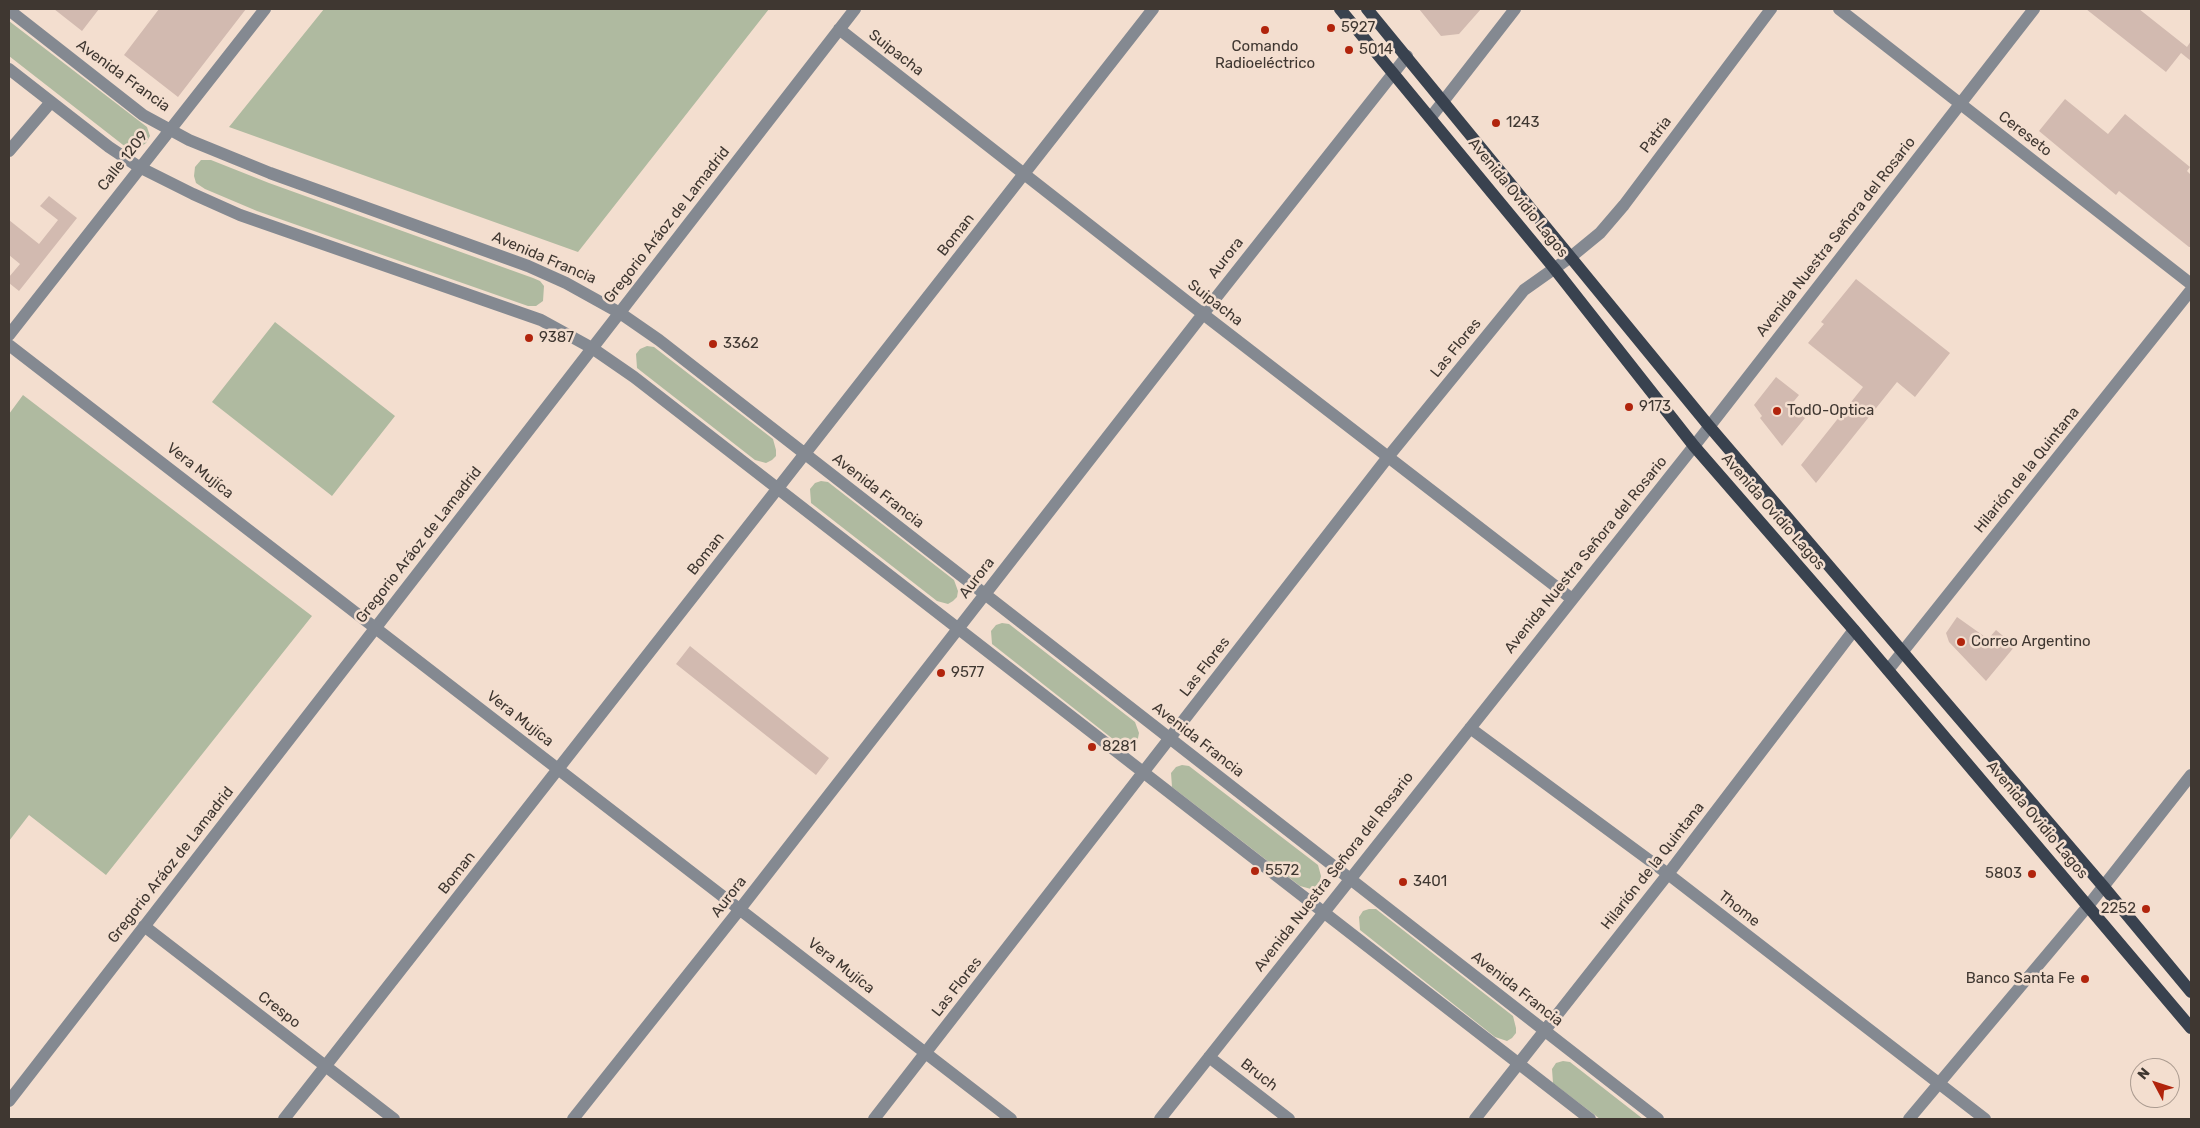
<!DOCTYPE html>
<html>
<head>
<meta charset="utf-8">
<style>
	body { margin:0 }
	#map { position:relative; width:2200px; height:1128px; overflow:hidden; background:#f3decf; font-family:Rubik,sans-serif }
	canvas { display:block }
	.frame { position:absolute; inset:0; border:10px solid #3f3731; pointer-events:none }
	.north { position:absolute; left:2130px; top:1058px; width:50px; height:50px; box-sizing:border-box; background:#f3decf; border:1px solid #ab9b90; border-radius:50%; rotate:310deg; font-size:14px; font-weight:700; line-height:20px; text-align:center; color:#3f3731 }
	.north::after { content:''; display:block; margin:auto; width:18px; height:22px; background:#b1240c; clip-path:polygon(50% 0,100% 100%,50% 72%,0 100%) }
</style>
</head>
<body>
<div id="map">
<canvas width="2200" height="1128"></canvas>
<div class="frame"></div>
<div class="north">N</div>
</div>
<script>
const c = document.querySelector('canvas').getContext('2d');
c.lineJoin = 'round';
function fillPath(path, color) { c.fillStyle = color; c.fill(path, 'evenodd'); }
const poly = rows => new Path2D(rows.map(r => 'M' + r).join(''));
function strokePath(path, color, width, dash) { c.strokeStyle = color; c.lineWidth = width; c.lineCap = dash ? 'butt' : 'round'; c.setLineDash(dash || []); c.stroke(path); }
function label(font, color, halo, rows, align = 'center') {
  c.font = font + ' Rubik,sans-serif'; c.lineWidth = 5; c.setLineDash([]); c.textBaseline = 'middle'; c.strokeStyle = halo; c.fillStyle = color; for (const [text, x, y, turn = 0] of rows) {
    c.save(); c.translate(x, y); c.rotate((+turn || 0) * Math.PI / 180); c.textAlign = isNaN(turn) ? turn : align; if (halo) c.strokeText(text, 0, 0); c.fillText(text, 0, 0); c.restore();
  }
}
const green = poly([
	[324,9,769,9,578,252,229,127],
	[9,21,147,127,150,136,146,143,137,150,127,148,9,56],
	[201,160,211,160,269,183,533,278,540,281,544,286,543,301,536,306,528,306,257,211,205,189,196,183,194,176,195,167],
	[275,322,395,416,332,496,212,402],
	[647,346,654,347,773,439,776,450,776,456,772,460,766,463,755,460,637,368,636,354,640,349],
	[23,395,312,616,106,875,29,815,9,841,9,414],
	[821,481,828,482,954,580,958,591,957,597,953,601,948,604,937,601,811,503,810,489,815,483],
	[1002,623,1009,624,1135,722,1139,733,1138,738,1134,743,1129,746,1118,743,992,644,991,631,996,625],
	[1182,765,1189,766,1318,865,1321,876,1320,881,1317,886,1311,889,1300,886,1172,787,1171,773,1176,767],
	[1369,909,1376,909,1513,1016,1516,1028,1516,1033,1512,1038,1507,1041,1495,1037,1360,930,1359,917,1363,911],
	[1563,1061,1570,1062,1643,1119,1600,1119,1553,1083,1552,1069,1556,1063]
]);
const building = poly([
	[54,9,99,9,82,31],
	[159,9,246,9,178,97,124,55],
	[1419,9,1481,9,1459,34,1441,36],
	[2086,9,2139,9,2187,47,2191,41,2191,61,2181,53,2166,72],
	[2065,99,2108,134,2125,114,2190,167,2187,171,2191,175,2191,247,2189,247,2119,191,2116,195,2039,131],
	[49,196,77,218,19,291,9,283,9,277,20,264,9,255,9,220,39,244,58,220,40,206],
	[1856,279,1950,353,1915,397,1897,382,1816,483,1801,465,1863,387,1808,343,1824,324,1821,322],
	[1776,377,1799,395,1790,406,1805,418,1782,446,1760,418,1762,416,1754,405],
	[1957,617,1988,639,1996,630,2015,646,1986,681,1949,642,1946,633],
	[690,646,829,758,816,775,676,664]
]);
const minor = poly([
	[1839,9,2191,284],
	[9,10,143,115,189,140,270,173,528,266,566,283,620,313,659,340,1658,1119],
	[839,29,1203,314,1572,599],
	[9,69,109,147,139,167,193,194,240,215,541,320,592,348,634,377,1590,1119],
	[1431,117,1515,9],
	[9,151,51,102],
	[9,335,265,9],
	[9,345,1011,1119],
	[1888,670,2191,290],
	[1470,728,1668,874,1985,1119],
	[144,926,394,1119],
	[1209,1057,1289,1119],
	[9,1101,855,9],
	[284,1119,1153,9],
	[573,1119,740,909,1203,314,1407,56],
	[874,1119,1388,457,1524,290,1572,256,1600,233,1624,205,1771,9],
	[1160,1119,1702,436,2034,9],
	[1475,1119,1668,874,1854,630],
	[1909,1119,2088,906,2191,775]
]);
const major = poly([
	[1340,9,1554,268,1694,446,1854,630,2191,1028],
	[1367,9,1709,426,2103,886,2191,992]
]);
const markers = [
	[1331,28,5,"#b1240c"],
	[1265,30,5,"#b1240c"],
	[1349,50,5,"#b1240c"],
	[1496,123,5,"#b1240c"],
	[529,338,5,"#b1240c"],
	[713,344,5,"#b1240c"],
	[1629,407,5,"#b1240c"],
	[1777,411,5,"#b1240c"],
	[1961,642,5,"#b1240c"],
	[941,673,5,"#b1240c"],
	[1092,747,5,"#b1240c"],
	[1255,871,5,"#b1240c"],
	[2032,874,5,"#b1240c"],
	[1403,882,5,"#b1240c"],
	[2146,909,5,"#b1240c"],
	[2085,979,5,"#b1240c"]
];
const poiNames = [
	["5927",1341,28],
	["Comando",1265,47,"center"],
	["Radioeléctrico",1265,64,"center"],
	["5014",1359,50],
	["1243",1506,123],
	["9387",539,338],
	["3362",723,344],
	["9173",1639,407],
	["TodO-Optica",1787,411],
	["Correo Argentino",1971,642],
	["9577",951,673],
	["8281",1102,747],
	["5572",1265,871],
	["5803",2022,874,"right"],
	["3401",1413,882],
	["2252",2136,909,"right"],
	["Banco Santa Fe",2075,979,"right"]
];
const streetNames = [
	["Suipacha",896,53,38],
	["Avenida Francia",123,76,36],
	["Cereseto",2025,134,38],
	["Patria",1656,135,-53],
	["Calle 1209",123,161,-52],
	["Avenida Ovidio Lagos",1518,198,51],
	["Gregorio Aráoz de Lamadrid",667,225,-52],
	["Boman",956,235,-52],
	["Avenida Nuestra Señora del Rosario",1836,237,-52],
	["Avenida Francia",544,258,23],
	["Aurora",1226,258,-52],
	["Suipacha",1215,303,38],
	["Las Flores",1456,348,-51],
	["Hilarión de la Quintana",2027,470,-51],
	["Vera Mujíca",200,471,38],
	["Avenida Francia",878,491,38],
	["Avenida Ovidio Lagos",1773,512,49],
	["Gregorio Aráoz de Lamadrid",419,545,-52],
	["Boman",706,554,-52],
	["Avenida Nuestra Señora del Rosario",1586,555,-51],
	["Aurora",977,578,-52],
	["Las Flores",1205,667,-52],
	["Vera Mujíca",520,719,38],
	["Avenida Francia",1198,740,38],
	["Avenida Ovidio Lagos",2037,820,50],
	["Gregorio Aráoz de Lamadrid",171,865,-52],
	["Hilarión de la Quintana",1653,866,-52],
	["Avenida Nuestra Señora del Rosario",1334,872,-52],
	["Boman",457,873,-52],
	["Aurora",729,897,-52],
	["Thome",1739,909,38],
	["Vera Mujíca",841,966,38],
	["Las Flores",957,987,-52],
	["Avenida Francia",1517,989,38],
	["Crespo",279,1010,38],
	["Bruch",1259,1075,38]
];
fillPath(green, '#afbaa0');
fillPath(building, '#d2bab0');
strokePath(minor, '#848991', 12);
strokePath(major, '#39424f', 12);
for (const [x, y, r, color] of markers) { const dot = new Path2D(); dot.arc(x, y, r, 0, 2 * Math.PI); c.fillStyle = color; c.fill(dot); strokePath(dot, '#f3decf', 2); }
label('15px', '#3f3731', '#f3decf', poiNames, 'left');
label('15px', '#3f3731', '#f3decf', streetNames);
</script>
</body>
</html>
